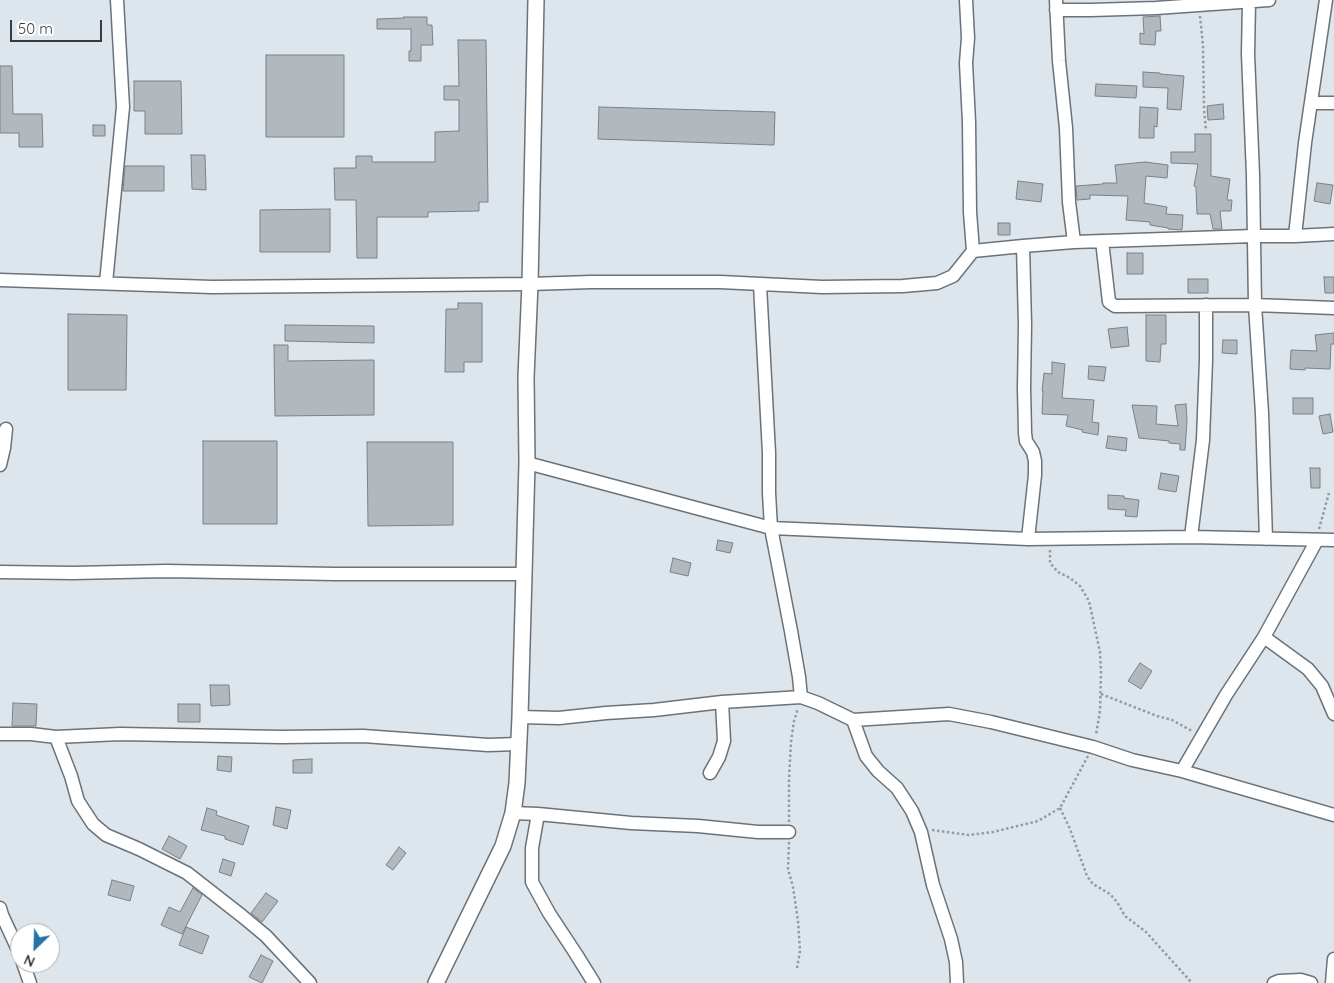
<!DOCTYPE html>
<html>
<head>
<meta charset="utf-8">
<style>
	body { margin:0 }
	#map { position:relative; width:1334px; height:983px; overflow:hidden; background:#dee6ed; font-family:Quicksand,sans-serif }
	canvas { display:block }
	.north { position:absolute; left:10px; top:923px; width:50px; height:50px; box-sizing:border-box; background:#fff; border:1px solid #afb1b2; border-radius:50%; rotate:204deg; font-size:14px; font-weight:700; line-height:20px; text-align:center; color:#383b3e }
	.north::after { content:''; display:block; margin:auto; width:18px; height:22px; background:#2773a5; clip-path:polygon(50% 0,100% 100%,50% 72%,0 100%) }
	.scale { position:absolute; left:10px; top:20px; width:92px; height:22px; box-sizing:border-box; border:2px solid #383b3e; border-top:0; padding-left:6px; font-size:15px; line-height:18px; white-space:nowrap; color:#383b3e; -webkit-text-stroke:4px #fff; paint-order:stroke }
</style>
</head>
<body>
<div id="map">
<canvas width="1334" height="983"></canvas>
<div class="north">N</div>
<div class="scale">50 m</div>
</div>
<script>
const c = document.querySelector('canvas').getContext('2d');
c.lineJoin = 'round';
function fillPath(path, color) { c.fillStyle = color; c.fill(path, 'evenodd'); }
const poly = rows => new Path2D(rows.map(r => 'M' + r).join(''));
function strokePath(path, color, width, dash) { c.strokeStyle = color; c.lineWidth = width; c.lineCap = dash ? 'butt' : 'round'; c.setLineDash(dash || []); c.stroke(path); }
const building = poly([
	[1160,16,1161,31,1156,31,1155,45,1140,44,1140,33,1144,34,1143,17,1160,16],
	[404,17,427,17,427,25,432,25,433,45,421,45,421,61,409,61,409,51,411,51,411,29,377,29,377,19,404,18,404,17],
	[458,40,486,40,488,202,479,202,479,211,428,212,428,217,377,217,377,258,357,258,356,200,335,200,334,168,356,168,356,156,372,156,372,162,435,162,435,132,459,131,459,100,444,100,444,86,459,86,458,40],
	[266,55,344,55,344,137,266,137,266,55],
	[0,66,12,66,13,114,42,114,43,147,19,147,19,133,0,133,0,66],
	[1143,72,1160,73,1160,74,1184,76,1181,110,1167,109,1168,88,1143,87,1143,72],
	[134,81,181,81,182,134,145,134,145,111,134,111,134,81],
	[1096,84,1137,86,1136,98,1095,96,1096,84],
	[1223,104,1224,119,1208,120,1207,106,1223,104],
	[599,107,775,112,774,145,598,139,599,107],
	[1140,107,1158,108,1157,127,1154,126,1154,138,1139,138,1140,107],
	[93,125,105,125,105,136,93,136,93,125],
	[1195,134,1211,134,1211,176,1230,179,1227,200,1232,200,1231,211,1220,211,1222,229,1213,229,1210,214,1197,214,1196,187,1194,186,1198,164,1171,163,1171,152,1195,152,1195,134],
	[191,155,205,155,206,190,192,189,191,155],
	[1145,162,1168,165,1167,178,1146,176,1144,203,1167,207,1166,214,1183,215,1182,230,1168,229,1168,228,1150,225,1150,222,1126,220,1128,196,1090,195,1090,199,1077,200,1076,186,1103,184,1103,183,1117,183,1115,165,1145,162],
	[125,166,164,166,164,191,123,191,125,166],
	[1018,181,1043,184,1041,202,1016,199,1018,181],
	[1317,183,1333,185,1330,204,1314,201,1317,183],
	[330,209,330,252,260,252,260,210,330,209],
	[998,223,1010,223,1010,235,998,235,998,223],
	[1127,253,1143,253,1143,274,1127,274,1127,253],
	[1324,277,1334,277,1334,293,1325,293,1324,277],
	[1188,279,1208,279,1208,293,1188,293,1188,279],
	[458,303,482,303,482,362,464,362,464,372,445,372,446,309,458,309,458,303],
	[68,314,127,315,126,390,68,390,68,314],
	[1146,315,1166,315,1166,344,1161,344,1160,362,1146,361,1146,315],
	[285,325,374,326,374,343,285,341,285,325],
	[1127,327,1129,346,1111,348,1108,329,1127,327],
	[1334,333,1334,344,1331,344,1330,369,1305,368,1305,370,1290,369,1291,350,1317,351,1315,335,1334,333],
	[1223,340,1237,340,1237,354,1222,353,1223,340],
	[274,345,288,345,288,361,374,360,374,415,275,416,274,345],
	[1052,362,1065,364,1062,398,1094,400,1092,422,1099,423,1098,435,1082,432,1083,430,1066,426,1068,415,1042,414,1043,391,1042,391,1044,373,1052,374,1052,362],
	[1089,366,1106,367,1104,381,1088,379,1089,366],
	[1293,398,1313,398,1313,414,1293,414,1293,398],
	[1186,404,1187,421,1185,450,1180,450,1180,444,1169,443,1169,441,1139,438,1132,405,1157,406,1156,424,1178,426,1175,405,1186,404],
	[1330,414,1333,432,1323,434,1319,416,1330,414],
	[1108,436,1127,438,1126,451,1106,448,1108,436],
	[203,441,277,441,277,524,203,524,203,441],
	[367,442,453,442,453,525,368,526,367,442],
	[1310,468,1320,468,1320,488,1311,488,1310,468],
	[1161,473,1179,476,1176,492,1158,489,1161,473],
	[1108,495,1124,496,1124,498,1139,500,1137,517,1125,516,1126,510,1108,509,1108,495],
	[718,540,733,543,730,553,716,550,718,540],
	[673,558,691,563,688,576,670,572,673,558],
	[1140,663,1152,671,1141,689,1128,681,1140,663],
	[210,685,229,685,230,705,211,706,210,685],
	[13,703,37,704,36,726,12,726,13,703],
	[178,704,200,704,200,722,178,722,178,704],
	[218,756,232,757,231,772,217,770,218,756],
	[312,759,312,773,293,773,293,760,312,759],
	[276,807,291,810,287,829,273,825,276,807],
	[207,808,217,811,216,815,249,826,243,845,225,839,225,836,201,830,207,808],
	[169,836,187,846,180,859,162,849,169,836],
	[399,847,406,853,393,870,386,865,399,847],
	[223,859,235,863,231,876,219,872,223,859],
	[112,880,134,886,130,901,108,895,112,880],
	[193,888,202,895,182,934,161,925,169,907,180,912,193,888],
	[266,893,278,901,262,922,251,913,266,893],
	[186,927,209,936,202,954,179,945,186,927],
	[261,955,273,961,262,983,249,977,261,955]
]);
const path = poly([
	[1200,16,1203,46,1204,109,1206,131],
	[1319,529,1329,493],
	[1050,550,1050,563,1058,572,1070,578,1080,586,1089,601,1100,652,1101,672,1100,711,1096,735],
	[1101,694,1157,716,1172,720,1192,731],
	[1060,808,1070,829,1087,876,1093,884,1110,894,1117,902,1125,916,1146,932,1192,983],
	[789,822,789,779,791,742,794,721,798,708],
	[932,830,969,835,993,832,1038,821,1060,808,1088,756],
	[789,842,788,869,793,887,798,921,800,951,797,968]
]);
const minor = poly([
	[966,0,968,38,966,63,969,122,970,212,973,251],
	[1056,0,1059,61,1066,128,1069,202,1074,242],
	[1249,2,1248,54,1253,175,1255,305,1262,413,1266,539],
	[1056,10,1091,10,1156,8,1269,0],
	[1312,103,1334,103],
	[1295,236,1305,143,1326,0],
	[1102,241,1109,302,1115,306,1255,305,1334,308],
	[1023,246,1025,325,1024,388,1025,433,1026,441,1033,452,1035,461,1035,475,1028,539],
	[0,280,212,287,530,284,591,282,720,282,822,287,903,286,937,283,953,276,973,251,1023,246,1074,242,1254,236,1295,236,1334,234],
	[106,283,123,107,117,0],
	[760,285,769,453,769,493,771,528,791,631,799,677,801,697,818,703,853,720,949,714,991,722,1093,747,1132,760,1182,771,1334,815],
	[527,463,771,528,1028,539,1191,537,1334,540],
	[0,465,4,448,6,429],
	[1191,537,1203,440,1206,360,1206,305],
	[0,572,73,573,166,571,335,574,524,574],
	[1264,637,1308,669,1322,686,1334,714],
	[520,717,559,718,606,713,654,710,722,702,801,697],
	[853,720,866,756,878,771,897,788,912,811,921,832,933,885,951,939,956,962,957,983],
	[0,734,31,734,56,737,120,734,281,737,363,736,488,745,518,744],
	[56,737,71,776,78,801,93,824,106,835,139,849,187,873,242,916,266,936,310,983],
	[1182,771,1226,695,1264,637,1317,540],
	[710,773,719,757,724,741,722,702],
	[513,813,538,814,631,823,698,826,758,832,789,832],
	[538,814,532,848,532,882,549,913,576,954,594,983],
	[0,908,2,915,20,954],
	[23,963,30,983],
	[1274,983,1279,981,1301,980,1311,983],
	[1332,983,1334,959]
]);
const tertiary = poly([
	[436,983,503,846,513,813,517,783,520,717,524,574,527,463,526,377,530,284,536,0]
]);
fillPath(building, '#b1b9bf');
strokePath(building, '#7a8187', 1);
strokePath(minor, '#6b7278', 15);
strokePath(tertiary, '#6b7278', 18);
strokePath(path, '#949a9f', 2.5, [2.5, 2.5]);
strokePath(minor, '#fff', 12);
strokePath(tertiary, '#fff', 15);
</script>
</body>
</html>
